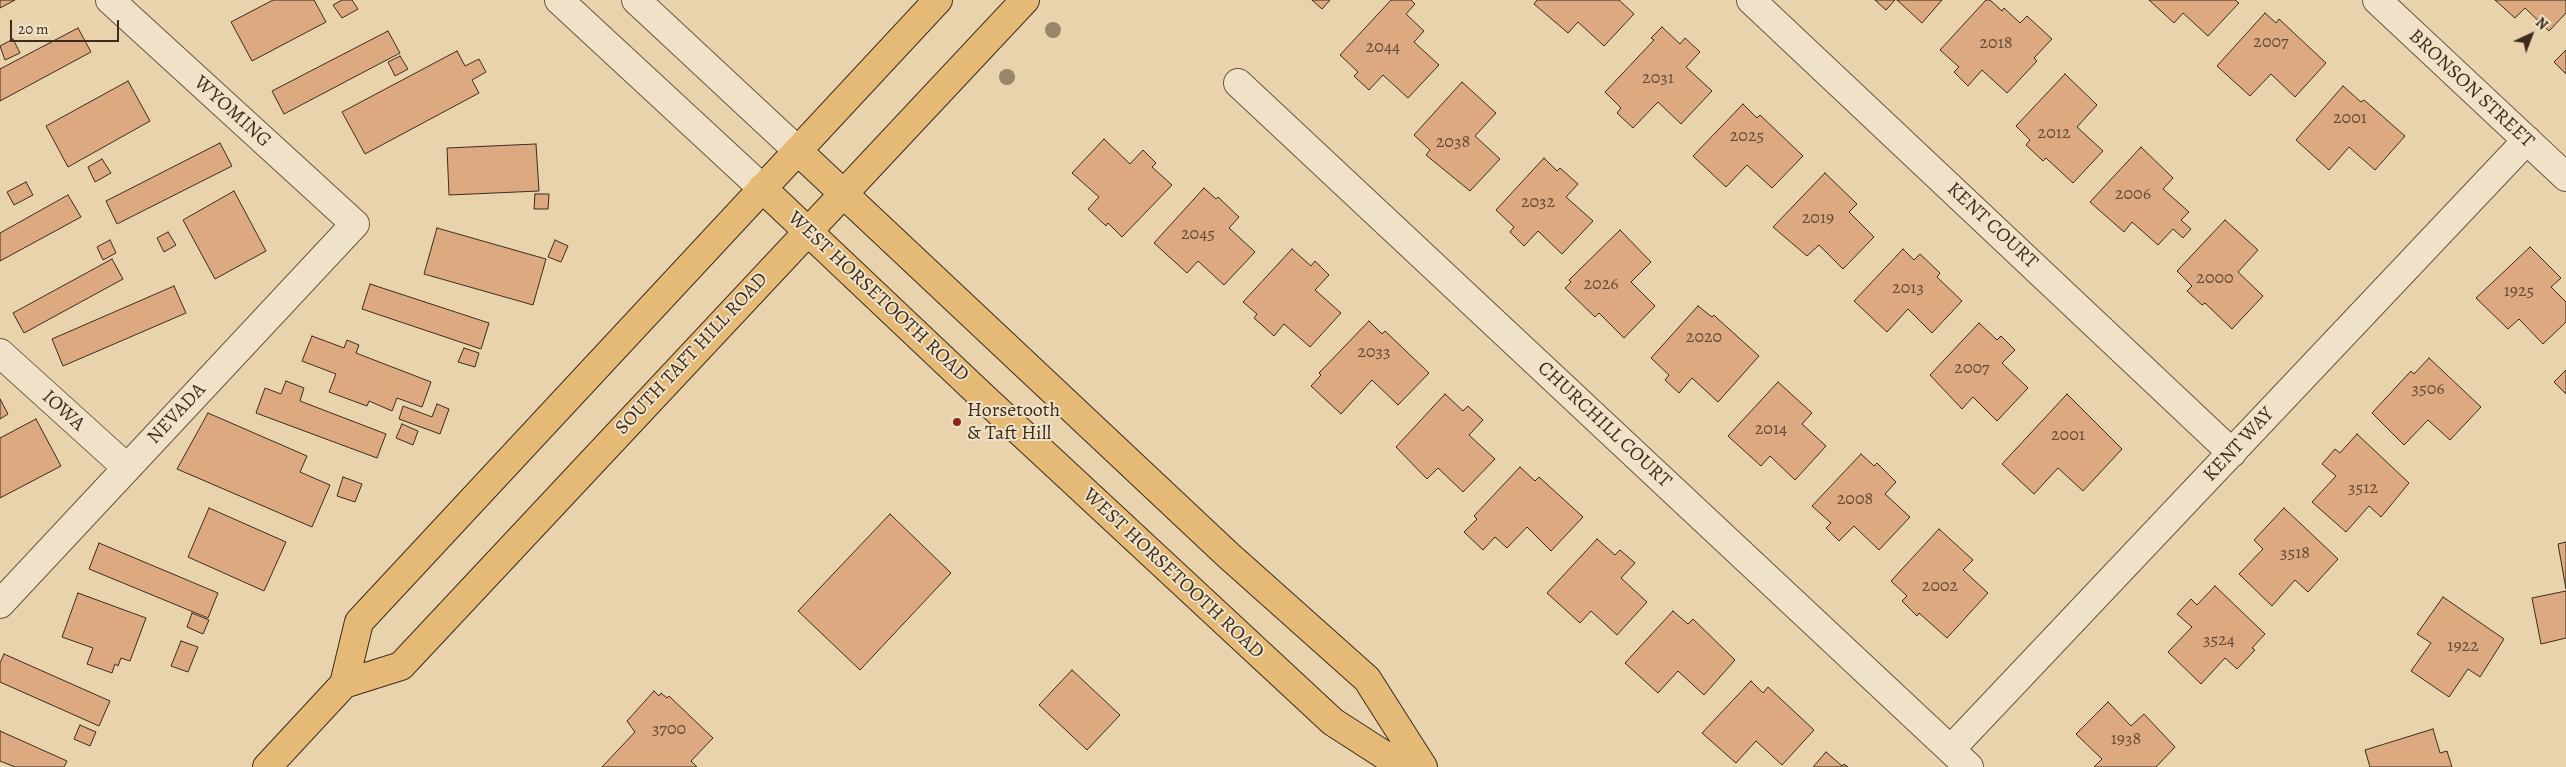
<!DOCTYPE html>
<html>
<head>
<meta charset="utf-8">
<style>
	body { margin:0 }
	#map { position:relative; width:2566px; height:767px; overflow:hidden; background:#e8d3ac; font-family:Alegreya,serif }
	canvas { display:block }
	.north { position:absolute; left:2506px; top:10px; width:50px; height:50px; -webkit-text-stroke:4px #f0e2c9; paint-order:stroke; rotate:43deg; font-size:14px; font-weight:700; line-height:20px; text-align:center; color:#3d2c1d }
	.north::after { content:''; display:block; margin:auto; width:18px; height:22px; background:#3d2c1d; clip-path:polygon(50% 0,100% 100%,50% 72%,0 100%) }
	.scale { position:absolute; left:10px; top:20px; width:109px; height:22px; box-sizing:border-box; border:2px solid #3d2c1d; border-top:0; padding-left:6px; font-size:15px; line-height:18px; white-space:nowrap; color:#3d2c1d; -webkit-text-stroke:4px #f0e2c9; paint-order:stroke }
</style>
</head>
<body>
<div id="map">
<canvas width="2566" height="767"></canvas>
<div class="north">N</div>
<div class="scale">20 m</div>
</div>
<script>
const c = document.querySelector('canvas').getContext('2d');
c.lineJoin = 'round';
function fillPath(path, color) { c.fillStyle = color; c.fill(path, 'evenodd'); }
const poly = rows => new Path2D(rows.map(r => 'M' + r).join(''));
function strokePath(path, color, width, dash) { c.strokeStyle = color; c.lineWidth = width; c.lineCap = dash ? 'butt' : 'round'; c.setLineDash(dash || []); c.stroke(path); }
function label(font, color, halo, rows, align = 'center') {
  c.font = font + ' Alegreya,serif'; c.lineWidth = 4; c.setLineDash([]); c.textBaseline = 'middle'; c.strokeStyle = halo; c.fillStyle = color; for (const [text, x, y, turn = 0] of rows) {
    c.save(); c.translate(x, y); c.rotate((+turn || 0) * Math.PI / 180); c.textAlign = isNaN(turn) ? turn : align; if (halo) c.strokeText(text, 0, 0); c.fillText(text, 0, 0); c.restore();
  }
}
const building = poly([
	[0,0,15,0,0,8,0,0],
	[273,0,314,0,326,22,252,61,231,22,273,0],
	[342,0,352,0,358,9,342,18,333,5,342,0],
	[1312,0,1330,0,1322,9,1312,0],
	[1391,0,1411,0,1415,4,1406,14,1424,31,1414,42,1439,65,1408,98,1383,75,1369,90,1354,76,1358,72,1340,55,1391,0],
	[1537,0,1619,0,1634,14,1604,46,1578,22,1568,33,1534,4,1537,0],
	[1875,0,1895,0,1886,10,1875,0],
	[1897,0,1942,0,1922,23,1897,0],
	[1986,0,1990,0,2002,11,2004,8,2020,23,2027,16,2052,39,2034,58,2037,61,2007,93,1982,70,1968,86,1954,72,1959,67,1940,50,1986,0],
	[2149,0,2235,0,2239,3,2208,36,2183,13,2174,23,2149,0],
	[2495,0,2566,0,2566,13,2549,31,2525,8,2515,18,2495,0],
	[2265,13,2276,23,2279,19,2326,63,2295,97,2271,74,2250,96,2217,66,2265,13],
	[1662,27,1680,44,1685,38,1700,52,1686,67,1712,91,1681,124,1658,102,1633,128,1617,113,1621,108,1605,92,1654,40,1651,38,1662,27],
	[78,28,91,52,0,101,0,69,78,28],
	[388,31,400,53,284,114,272,91,388,31],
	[13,39,20,53,5,60,0,46,13,39],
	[2566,50,2566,74,2554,62,2566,50],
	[457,51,465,66,479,59,486,72,472,80,479,93,365,154,342,112,457,51],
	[400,56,408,69,395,76,388,62,400,56],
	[2065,74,2097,105,2077,127,2103,151,2073,183,2046,158,2043,161,2026,145,2030,140,2016,126,2065,74],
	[128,81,150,121,68,167,46,126,128,81],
	[1462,82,1496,113,1475,136,1500,159,1470,191,1426,155,1430,150,1414,135,1462,82],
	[2343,86,2361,102,2364,100,2405,136,2375,170,2349,147,2329,170,2296,140,2343,86],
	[1743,104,1757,118,1760,115,1803,156,1772,188,1747,165,1726,187,1693,156,1743,104],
	[1104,139,1130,164,1143,150,1156,163,1152,167,1172,185,1122,237,1108,223,1106,226,1088,209,1099,197,1072,173,1104,139],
	[220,143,232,166,117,224,106,201,220,143],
	[536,144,539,191,449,195,447,148,536,144],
	[2141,147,2173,178,2163,189,2189,212,2181,220,2191,229,2183,238,2173,229,2158,245,2132,222,2124,232,2090,202,2141,147],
	[1544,158,1557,171,1560,168,1578,184,1566,197,1593,221,1562,254,1538,231,1524,246,1510,232,1514,227,1496,210,1544,158],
	[102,159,111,173,95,182,88,167,102,159],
	[1825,173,1857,204,1849,212,1874,237,1843,269,1819,245,1807,256,1773,227,1825,173],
	[26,182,33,195,14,205,7,192,26,182],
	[1204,188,1216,199,1218,197,1239,217,1229,228,1255,252,1224,285,1198,261,1187,273,1154,243,1204,188],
	[234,191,266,251,215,279,183,220,234,191],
	[535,194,549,194,548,209,534,209,535,194],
	[68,195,81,217,0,261,0,233,68,195],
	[2225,220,2258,250,2238,272,2263,296,2232,329,2205,303,2202,305,2187,291,2192,286,2177,271,2225,220],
	[437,228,546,259,533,305,424,274,437,228],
	[1620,230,1651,262,1631,282,1655,306,1624,338,1599,313,1595,317,1565,288,1571,282,1569,280,1620,230],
	[168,232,176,245,164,252,157,238,168,232],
	[110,240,116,253,103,260,97,247,110,240],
	[555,240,568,246,561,262,548,257,555,240],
	[2530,247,2561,278,2551,287,2566,302,2566,322,2543,344,2519,319,2508,329,2476,298,2530,247],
	[1292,249,1311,266,1315,261,1329,275,1315,290,1341,313,1310,347,1284,324,1274,336,1254,318,1257,314,1243,302,1292,249],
	[1903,249,1914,260,1920,254,1940,273,1937,277,1962,301,1932,333,1908,309,1887,332,1854,301,1903,249],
	[112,259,123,279,24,333,13,313,112,259],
	[370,284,489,323,481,349,362,309,370,284],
	[174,286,186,313,63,366,52,339,174,286],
	[1698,306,1712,317,1714,315,1718,319,1759,356,1718,402,1692,378,1679,393,1665,380,1669,375,1651,358,1698,306],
	[1369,321,1382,334,1385,331,1429,373,1398,405,1372,380,1341,414,1311,386,1321,375,1319,373,1369,321],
	[1979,323,1997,340,2001,336,2015,350,2002,363,2028,388,1997,421,1973,397,1962,409,1930,375,1979,323],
	[312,336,344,348,347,340,359,345,356,353,431,382,422,407,397,398,392,411,369,401,367,406,329,392,336,374,302,361,312,336],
	[464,348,479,353,475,367,458,362,464,348],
	[2429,358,2481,407,2450,440,2428,420,2404,445,2372,413,2411,371,2414,374,2429,358],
	[2566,370,2566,394,2554,382,2566,370],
	[286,381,304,388,300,401,386,434,377,458,256,413,265,388,281,394,286,381],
	[1778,382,1812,413,1802,424,1826,446,1795,480,1770,456,1761,466,1728,436,1778,382],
	[1445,394,1463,411,1468,406,1483,420,1469,435,1495,459,1463,492,1438,468,1427,479,1396,447,1445,394],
	[2067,394,2122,449,2083,491,2058,468,2034,494,2002,464,2067,394],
	[0,399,8,414,0,419,0,399],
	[437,404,449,409,440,434,399,419,403,406,432,417,437,404],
	[208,413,307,456,300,472,330,485,312,527,177,469,208,413],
	[36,419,61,466,0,498,0,438,36,419],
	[402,424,418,431,413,445,396,438,402,424],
	[2357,434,2409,483,2381,517,2369,506,2346,532,2312,502,2336,476,2322,464,2335,449,2340,453,2357,434],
	[1861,454,1874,466,1877,463,1896,482,1885,494,1910,517,1879,550,1854,526,1839,541,1826,528,1831,523,1812,506,1861,454],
	[1520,467,1535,481,1539,477,1583,517,1551,551,1527,527,1507,548,1495,537,1483,550,1464,532,1477,519,1474,516,1520,467],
	[343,477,362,484,355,502,337,496,343,477],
	[209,508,286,542,264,591,188,557,209,508],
	[2284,508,2338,559,2308,592,2295,580,2272,606,2239,574,2263,549,2254,540,2284,508],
	[890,514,951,573,860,670,798,611,890,514],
	[1939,529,1973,560,1963,570,1988,593,1947,638,1919,613,1917,616,1902,601,1907,596,1891,581,1939,529],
	[1597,539,1615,555,1620,550,1635,563,1621,578,1647,602,1617,635,1591,611,1580,623,1547,593,1597,539],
	[2566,542,2566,589,2558,544,2566,542],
	[99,543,218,593,208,618,89,569,99,543],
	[2215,586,2265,634,2252,648,2255,650,2237,669,2225,658,2201,684,2168,652,2192,627,2177,614,2191,599,2197,605,2215,586],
	[2566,591,2566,638,2541,644,2532,598,2566,591],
	[78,593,146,618,130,661,121,658,118,666,115,664,112,673,87,664,93,648,62,637,78,593],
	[2443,597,2504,639,2480,677,2468,669,2449,697,2411,671,2431,643,2417,634,2443,597],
	[1673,611,1688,624,1693,619,1735,660,1704,695,1678,671,1658,693,1625,663,1673,611],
	[192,613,209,620,203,634,187,627,192,613],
	[181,641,198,647,188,672,171,666,181,641],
	[4,654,110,701,99,726,0,682,0,663,4,654],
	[1072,670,1120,715,1087,750,1039,705,1072,670],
	[1751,681,1763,693,1768,687,1814,730,1782,765,1756,741,1736,763,1702,733,1751,681],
	[654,691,659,696,661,693,667,698,669,696,713,738,691,761,697,767,602,767,635,732,627,721,654,691],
	[2108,702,2131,726,2144,714,2175,747,2156,767,2094,767,2102,759,2076,734,2108,702],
	[80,725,96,732,90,746,74,739,80,725],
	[2433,729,2440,753,2447,751,2452,767,2370,767,2365,750,2433,729],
	[0,731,67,761,64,767,15,767,0,761,0,731],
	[1826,752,1842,766,1844,764,1848,767,1813,767,1826,752]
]);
const minor = poly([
	[559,0,762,188],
	[636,0,798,151],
	[1751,0,2232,453],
	[2377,0,2566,177],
	[1238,83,1969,767],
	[0,353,127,468],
	[0,604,355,224,110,0],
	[1951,749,2527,140]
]);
const major = poly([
	[798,151,1228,555,1367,679,1423,767],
	[762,188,983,397,1333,722,1403,767],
	[344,684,359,622,938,0],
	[267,767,344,684,401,666,1025,0]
]);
const trees = [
	[1053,30],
	[1007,77]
];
const markers = [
	[957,422,5,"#8f2418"]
];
const numberNames = [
	["2007",2271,43],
	["2018",1996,44],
	["2044",1383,48],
	["2031",1658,79],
	["2001",2350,119],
	["2012",2054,134],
	["2025",1747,137],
	["2038",1453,143],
	["2006",2133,195],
	["2032",1538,203],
	["2019",1818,219],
	["2045",1198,235],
	["2000",2215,279],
	["2026",1601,285],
	["2013",1908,289],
	["1925",2519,292],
	["2020",1704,338],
	["2033",1374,353],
	["2007",1972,369],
	["3506",2428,390],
	["2014",1771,430],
	["2001",2068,436],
	["3512",2363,489],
	["2008",1855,500],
	["3518",2295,554],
	["2002",1940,587],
	["3524",2219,641],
	["1922",2463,647],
	["3700",669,730],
	["1938",2126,740]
];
const streetNames = [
	["BRONSON STREET",2471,89,43],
	["WYOMING",232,112,42],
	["KENT COURT",1992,226,43],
	["WEST HORSETOOTH ROAD",878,297,43],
	["SOUTH TAFT HILL ROAD",692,354,-47],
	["IOWA",63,411,42],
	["NEVADA",177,414,-47],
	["CHURCHILL COURT",1604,425,43],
	["KENT WAY",2239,445,-47],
	["WEST HORSETOOTH ROAD",1173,574,43]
];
const poiNames = [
	["Horsetooth",967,411],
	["& Taft Hill",967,434]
];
fillPath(building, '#dca980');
strokePath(building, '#3d2c1d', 1);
strokePath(minor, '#685641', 30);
strokePath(major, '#3d2c1d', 30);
strokePath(minor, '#f0e2c9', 28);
strokePath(major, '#e4ba76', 28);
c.fillStyle = '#988769';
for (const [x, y] of trees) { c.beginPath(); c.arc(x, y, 8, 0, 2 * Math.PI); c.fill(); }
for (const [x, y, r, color] of markers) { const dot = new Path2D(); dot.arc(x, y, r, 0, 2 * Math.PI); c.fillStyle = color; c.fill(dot); strokePath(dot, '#f0e2c9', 2); }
label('18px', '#654b36', null, numberNames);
label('20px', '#3d2c1d', '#f0e2c9', streetNames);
label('20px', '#3d2c1d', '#f0e2c9', poiNames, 'left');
</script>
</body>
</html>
